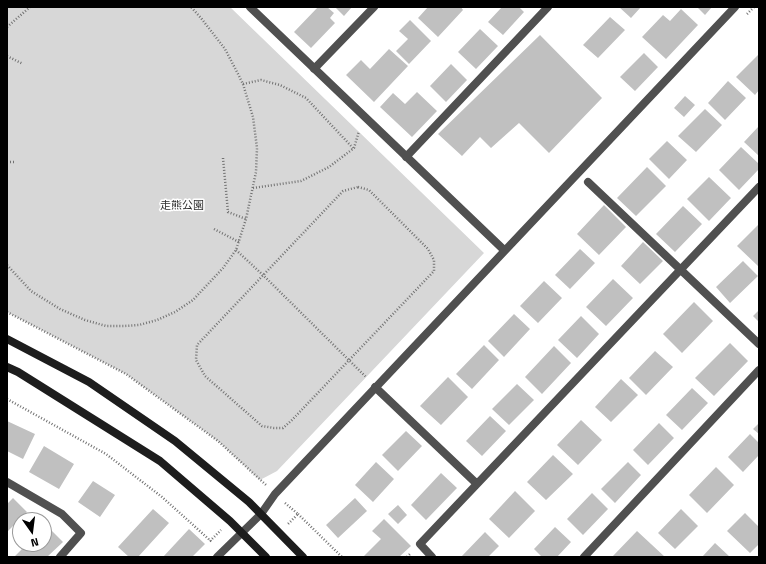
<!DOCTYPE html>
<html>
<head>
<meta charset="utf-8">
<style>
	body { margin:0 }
	#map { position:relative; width:766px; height:564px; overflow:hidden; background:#fff; font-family:"Titillium Web",sans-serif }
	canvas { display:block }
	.frame { position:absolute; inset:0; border:8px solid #000; pointer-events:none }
	.north { position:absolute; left:12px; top:512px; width:40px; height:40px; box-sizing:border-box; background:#fff; border:1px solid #999; border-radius:50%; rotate:166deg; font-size:11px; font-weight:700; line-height:16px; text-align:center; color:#000 }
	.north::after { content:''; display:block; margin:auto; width:14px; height:18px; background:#000; clip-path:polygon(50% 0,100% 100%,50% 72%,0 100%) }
</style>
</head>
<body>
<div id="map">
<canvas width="766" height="564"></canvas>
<div class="frame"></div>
<div class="north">N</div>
</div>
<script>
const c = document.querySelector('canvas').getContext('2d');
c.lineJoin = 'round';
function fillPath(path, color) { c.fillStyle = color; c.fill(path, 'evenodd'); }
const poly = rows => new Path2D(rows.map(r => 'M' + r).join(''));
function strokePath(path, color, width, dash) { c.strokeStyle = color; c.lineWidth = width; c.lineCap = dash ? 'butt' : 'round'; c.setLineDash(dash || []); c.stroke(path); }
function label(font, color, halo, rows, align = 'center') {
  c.font = font + ' "Titillium Web","Noto Sans JP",sans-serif'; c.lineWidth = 3; c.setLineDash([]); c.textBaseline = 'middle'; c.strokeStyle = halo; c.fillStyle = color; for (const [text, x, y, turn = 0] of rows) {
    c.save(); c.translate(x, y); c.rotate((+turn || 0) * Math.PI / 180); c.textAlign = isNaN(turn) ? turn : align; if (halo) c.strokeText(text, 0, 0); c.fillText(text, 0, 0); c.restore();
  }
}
const green = poly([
	[7,7,230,7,484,253,277,471,260,480,218,441,126,374,7,312]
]);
const building = poly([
	[318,7,327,7,334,13,330,18,335,23,311,48,294,32],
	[335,7,352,7,344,16],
	[428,7,461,7,463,10,438,37,418,18],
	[502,7,519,7,524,12,503,35,488,22],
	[619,7,641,7,631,18],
	[697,7,712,7,705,15],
	[681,9,698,25,666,59,642,37,663,15,670,21],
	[610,17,625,30,598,58,583,45],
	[410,20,431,41,409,64,396,51,408,39,399,31],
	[480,29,498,46,476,69,458,52],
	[540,35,602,98,549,153,519,123,491,148,480,137,462,156,438,134],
	[389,49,408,66,374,102,346,75,361,60,370,69],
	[644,53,658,67,635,91,620,77],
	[758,55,759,56,759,90,755,95,736,77],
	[451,64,467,80,446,102,430,86],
	[728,81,746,98,725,120,708,103],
	[417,92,437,111,412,137,380,107,393,93,405,104],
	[685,96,695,105,684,117,674,108],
	[705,109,722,125,696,152,678,136],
	[759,126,759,156,744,142],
	[667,141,687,160,669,179,649,159],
	[741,147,759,164,759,169,739,190,719,170],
	[647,167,666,186,636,216,617,198],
	[709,177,731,198,709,221,687,199],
	[604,205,626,227,599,255,577,234],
	[683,206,702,224,675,252,656,234],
	[759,224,759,264,758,266,737,246],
	[643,242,663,261,640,284,621,266],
	[580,249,595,263,570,289,555,275],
	[743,261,758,276,730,303,716,287],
	[613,279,633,298,606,326,586,307],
	[544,281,562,298,538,323,520,306],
	[694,302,713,321,682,353,663,334],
	[759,310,759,322,753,316],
	[514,314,530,329,504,357,488,341],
	[581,316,599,334,577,358,558,340],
	[730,343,748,361,714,396,695,378],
	[484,345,499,360,472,389,456,374],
	[554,346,571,363,542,394,525,377],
	[655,351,673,367,646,395,629,378],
	[448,377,468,397,441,425,420,406],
	[621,379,638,395,611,422,595,407],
	[517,384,534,400,509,425,492,409],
	[692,388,708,403,682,430,666,415],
	[490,416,506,431,482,456,466,441],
	[581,420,602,440,578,465,557,445],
	[7,421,35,434,23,459,7,451],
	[659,423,674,438,648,465,633,450],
	[759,423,759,434,753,429],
	[406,431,422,446,398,471,382,455],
	[750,434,759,443,759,455,743,472,728,457],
	[44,446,74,464,59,489,29,472],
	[553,455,573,474,546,500,527,482],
	[376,462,394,479,373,502,355,485],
	[628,462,641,475,615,503,601,489],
	[716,467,734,485,707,513,689,495],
	[441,473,457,488,426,520,411,505],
	[93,481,115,495,100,517,78,502],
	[515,491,535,511,509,538,489,519],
	[592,493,608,509,583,535,567,519],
	[13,498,27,512,7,532,7,504],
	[355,498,367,511,338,538,326,525],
	[398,505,407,515,398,524,388,514],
	[153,509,169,523,138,557,129,557,118,547],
	[681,509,698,526,675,549,658,533],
	[745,513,759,527,759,544,750,553,727,531],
	[384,519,411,546,399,557,363,557,381,539,372,531],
	[46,525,63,542,47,557,14,557,27,544,44,544,44,527],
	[555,527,571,542,557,557,542,557,534,549],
	[189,529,205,544,192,557,163,557],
	[637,531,665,557,612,557],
	[485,532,499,546,488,557,461,557],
	[715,543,730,557,702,557]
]);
const path = poly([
	[747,14,754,7],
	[7,27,30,7],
	[7,56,23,64],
	[243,84,261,80,280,85,306,98,353,148],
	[223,158,228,212,246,219],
	[7,162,14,162],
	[358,187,369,190,428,249,434,260,434,271,292,420,283,428,274,428,262,426,205,376,196,360,197,345,343,191,358,187],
	[253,188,301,181,329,167,354,148,359,131],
	[214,229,239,242],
	[236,250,263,275,366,377],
	[7,265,31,291,60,309,85,320,106,326,124,326,139,325,157,320,175,312,193,300,223,268,236,250,246,219,256,172,257,148,253,117,243,84,236,70,225,49,201,18,191,7],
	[7,312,126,374,218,441,266,485],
	[7,399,106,454,162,497,212,542],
	[285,503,298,514,288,524],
	[298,514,342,557],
	[210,541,221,530],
	[407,557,411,553]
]);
const street = poly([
	[250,7,504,250],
	[314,69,374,7],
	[406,157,548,7],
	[588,182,759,344],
	[375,387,477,484],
	[7,482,62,514,81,533,60,557],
	[217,557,261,514,275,494,735,7],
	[432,557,420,544,759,187],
	[584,557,759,370]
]);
const secondary = poly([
	[7,339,89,382,175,441,249,502,303,557],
	[7,367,18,372,160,461,230,521,266,557]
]);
const parkNames = [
	["走熊公園",182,206]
];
fillPath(green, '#d7d7d7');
fillPath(building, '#c0c0c0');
strokePath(path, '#727272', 2.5, [1, 2]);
strokePath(street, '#505050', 8);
strokePath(secondary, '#1d1d1d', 8);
label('11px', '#2e2e2e', '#fff', parkNames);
</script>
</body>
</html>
